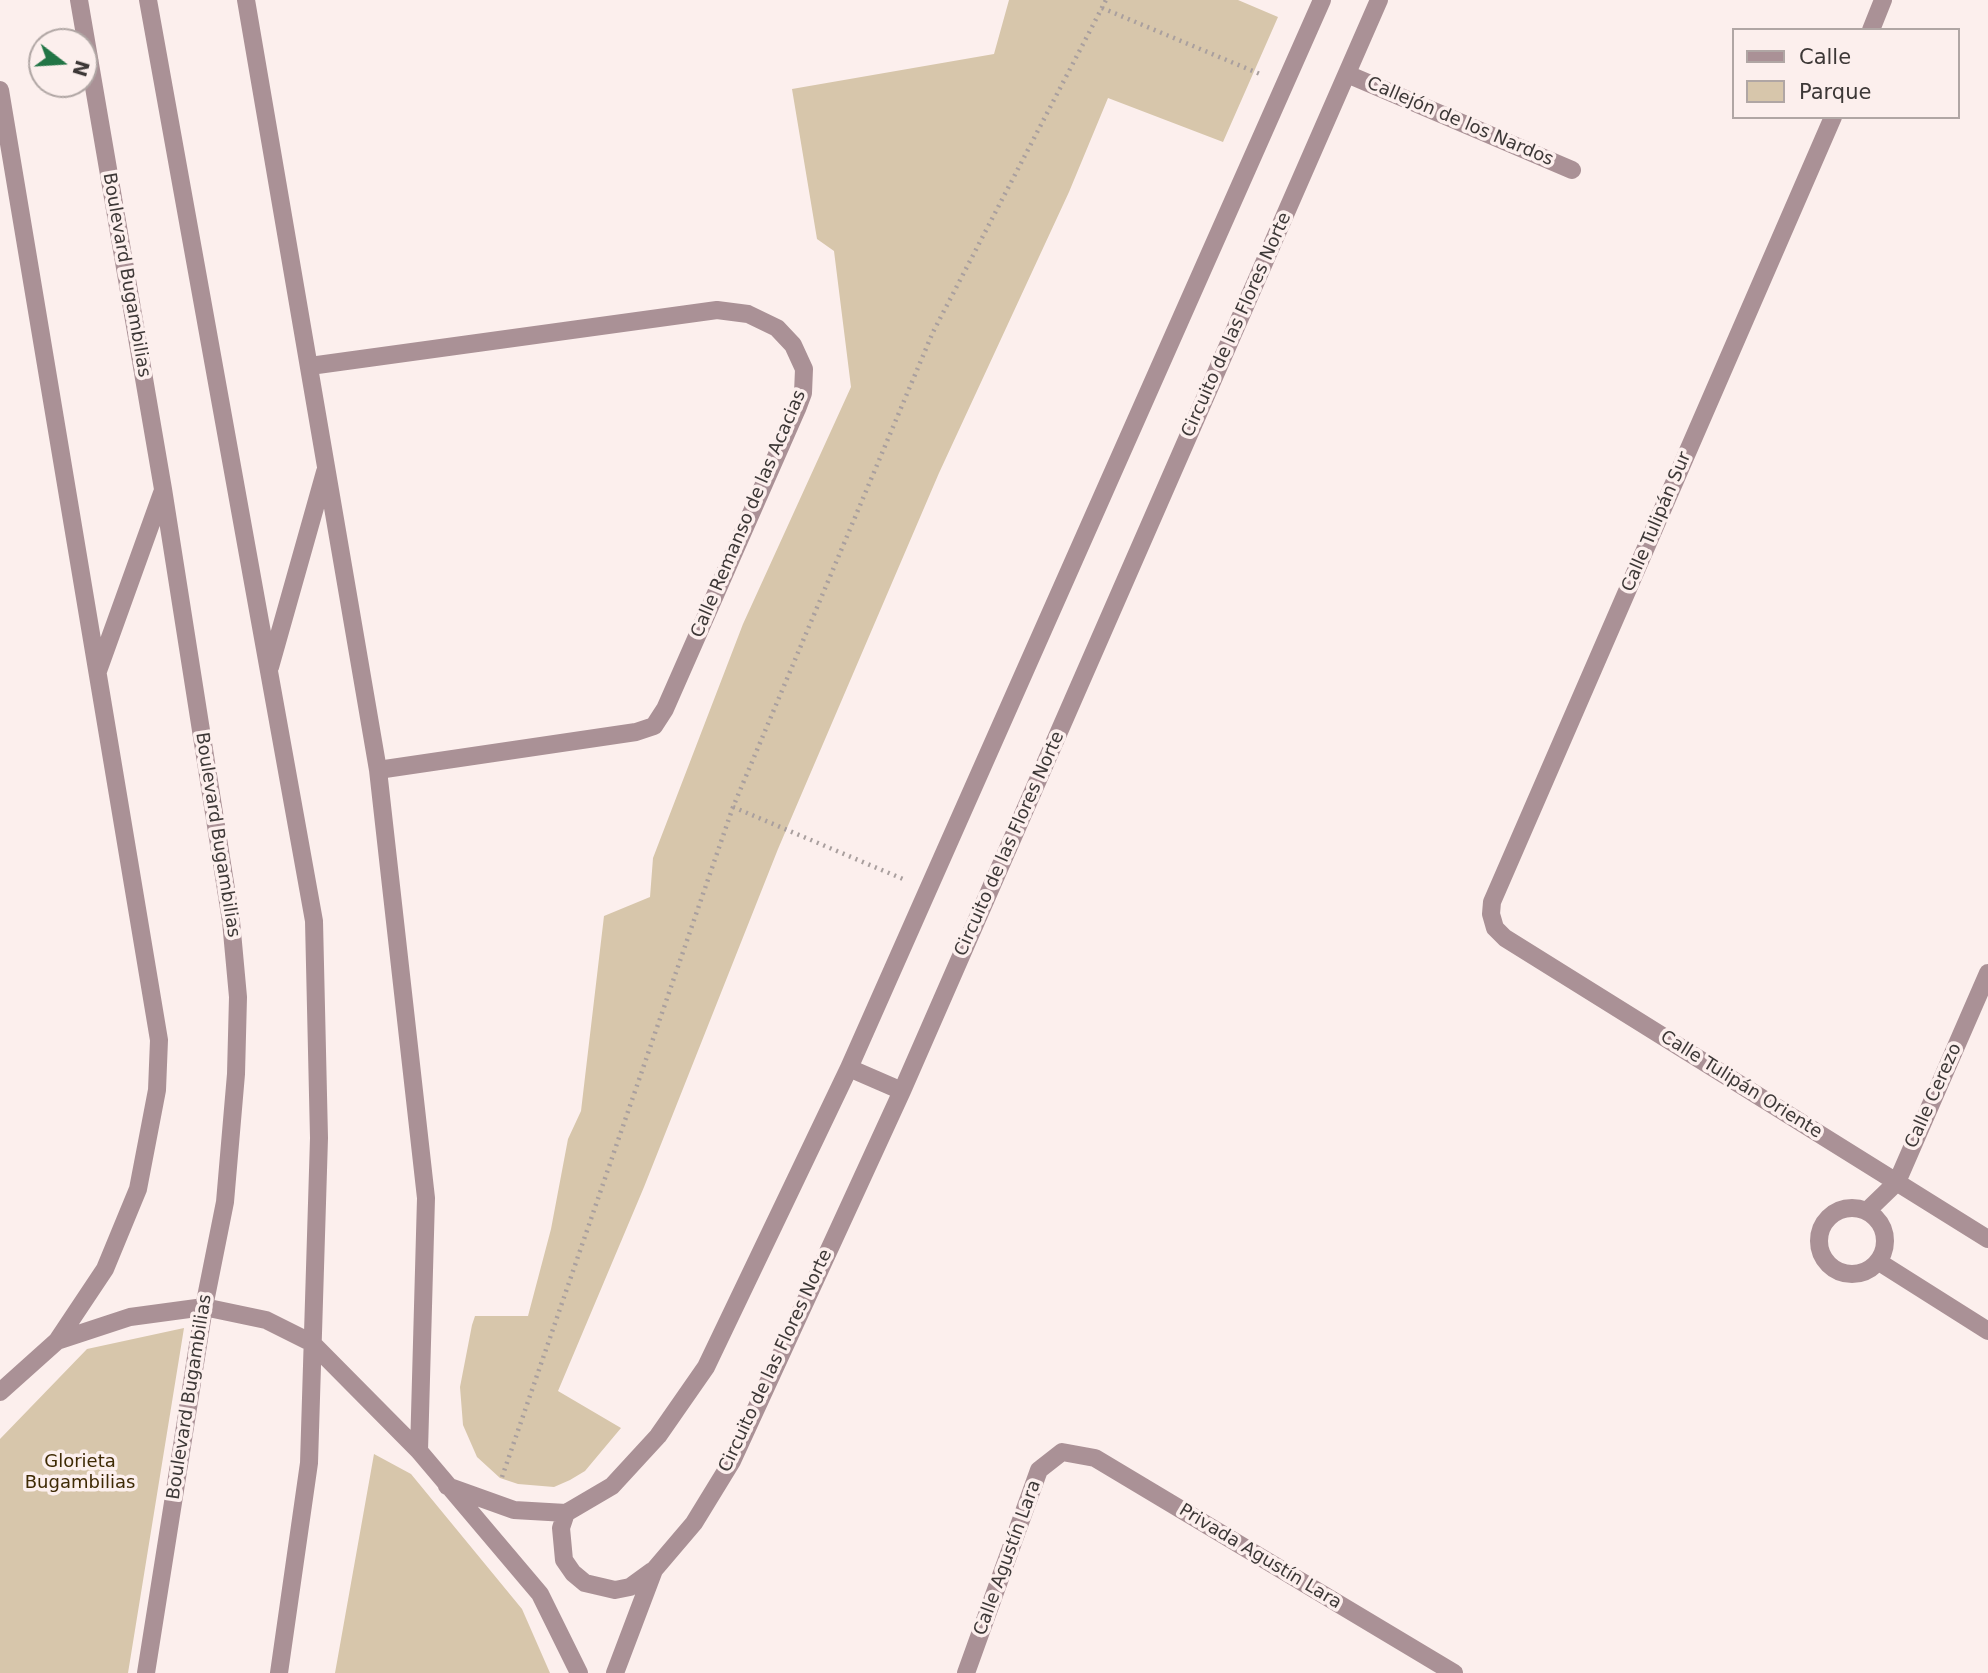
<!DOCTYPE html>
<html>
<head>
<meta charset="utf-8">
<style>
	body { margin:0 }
	#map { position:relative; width:1988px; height:1673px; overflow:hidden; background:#fcefed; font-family:"DejaVu Sans",sans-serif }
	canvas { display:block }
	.legend { position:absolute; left:1732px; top:28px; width:228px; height:91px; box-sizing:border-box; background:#fcefed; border:2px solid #b0a6a4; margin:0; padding:9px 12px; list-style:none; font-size:21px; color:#3d3837 }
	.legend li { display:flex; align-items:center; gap:14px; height:35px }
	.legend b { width:35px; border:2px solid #b0a6a4 }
	.north { position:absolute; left:28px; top:28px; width:70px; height:70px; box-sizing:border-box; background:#fcefed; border:2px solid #b0a6a4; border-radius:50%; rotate:107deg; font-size:19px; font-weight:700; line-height:28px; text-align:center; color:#3d3837 }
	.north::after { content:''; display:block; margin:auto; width:24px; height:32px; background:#227546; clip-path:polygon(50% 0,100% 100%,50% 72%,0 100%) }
</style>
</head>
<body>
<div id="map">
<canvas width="1988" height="1673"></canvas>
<ul class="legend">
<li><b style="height:9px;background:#aa9196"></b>Calle</li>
<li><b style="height:19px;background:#d7c6ab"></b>Parque</li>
</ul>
<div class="north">N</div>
</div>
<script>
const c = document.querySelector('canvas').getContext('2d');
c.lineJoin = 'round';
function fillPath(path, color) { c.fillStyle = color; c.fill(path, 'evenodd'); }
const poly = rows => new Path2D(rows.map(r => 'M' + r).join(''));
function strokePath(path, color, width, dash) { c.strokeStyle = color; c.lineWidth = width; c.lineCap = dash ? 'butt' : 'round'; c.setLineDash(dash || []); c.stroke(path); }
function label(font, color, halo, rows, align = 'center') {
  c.font = font + ' "DejaVu Sans",sans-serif'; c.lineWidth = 7; c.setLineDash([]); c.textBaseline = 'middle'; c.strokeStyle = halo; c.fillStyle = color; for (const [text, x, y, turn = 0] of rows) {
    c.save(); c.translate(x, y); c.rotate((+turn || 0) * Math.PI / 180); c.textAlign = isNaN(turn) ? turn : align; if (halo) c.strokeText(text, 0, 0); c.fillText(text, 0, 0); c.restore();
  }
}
const green = poly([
	[1009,0,1238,0,1278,17,1223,142,1108,98,1069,192,939,473,778,849,644,1187,558,1391,621,1428,585,1471,570,1480,554,1487,518,1484,500,1478,477,1457,463,1425,460,1387,472,1325,475,1316,528,1316,551,1229,568,1139,581,1111,604,916,650,897,653,858,743,624,851,387,834,251,817,239,792,89,994,54],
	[184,1328,128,1673,0,1673,0,1439,87,1349],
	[374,1454,411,1474,522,1609,550,1673,335,1673]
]);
const path = poly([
	[1102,8,1260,74],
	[733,807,903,879],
	[502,1477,733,807,933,332,1106,0]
]);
const minor = poly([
	[79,0,163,489,231,921,238,997,236,1074,225,1202,204,1307,146,1673],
	[148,0,314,921,319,1138,309,1463,279,1673],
	[246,0,378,770,426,1198,419,1451],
	[1871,30,1883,0],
	[1347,74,1572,170],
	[0,90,159,1040,157,1090,138,1189,105,1269,57,1341],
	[1833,117,1492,902,1491,914,1495,928,1505,938,1988,1239],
	[310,366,717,310,748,314,777,328,793,345,804,369,803,393,797,409,665,709,654,726,636,732,378,770],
	[270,667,325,472],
	[98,671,162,493],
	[849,1068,902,1091],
	'1819 1241a33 33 0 1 1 66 0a33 33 0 1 1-66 0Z',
	[1868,1210,1897,1182,1988,973],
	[1879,1262,1988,1331],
	[0,1392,57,1341,130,1317,204,1307,266,1320,312,1343,419,1451,540,1594,579,1673],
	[447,1486,514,1510,566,1513,612,1486,658,1436,706,1367,849,1068,1322,0],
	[566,1513,561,1528,564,1560,573,1573,585,1583,615,1590,630,1587,652,1571],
	[615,1673,654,1570,694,1523,732,1461,902,1091,1379,0],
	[966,1673,1039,1470,1062,1452,1095,1458,1454,1673]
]);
const streetNames = [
	["Callejón de los Nardos",1460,122,23],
	["Boulevard Bugambilias",126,275,80],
	["Circuito de las Flores Norte",1237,325,-66],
	["Calle Remanso de las Acacias",749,514,-67],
	["Calle Tulipán Sur",1657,522,-67],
	["Boulevard Bugambilias",217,835,81],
	["Circuito de las Flores Norte",1010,844,-66],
	["Calle Tulipán Oriente",1741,1085,32],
	["Calle Cerezo",1934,1096,-66],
	["Circuito de las Flores Norte",776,1361,-65],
	["Boulevard Bugambilias",190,1397,-81],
	["Privada Agustín Lara",1260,1557,31],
	["Calle Agustín Lara",1008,1558,-70]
];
const parkNames = [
	["Glorieta",80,1462],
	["Bugambilias",80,1483]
];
fillPath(green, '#d7c6ab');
strokePath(path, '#a99f9e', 4.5, [2, 5]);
strokePath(minor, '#aa9196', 18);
label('18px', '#3d3837', '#fcefed', streetNames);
label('18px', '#3e2a04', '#fcefed', parkNames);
</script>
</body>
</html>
